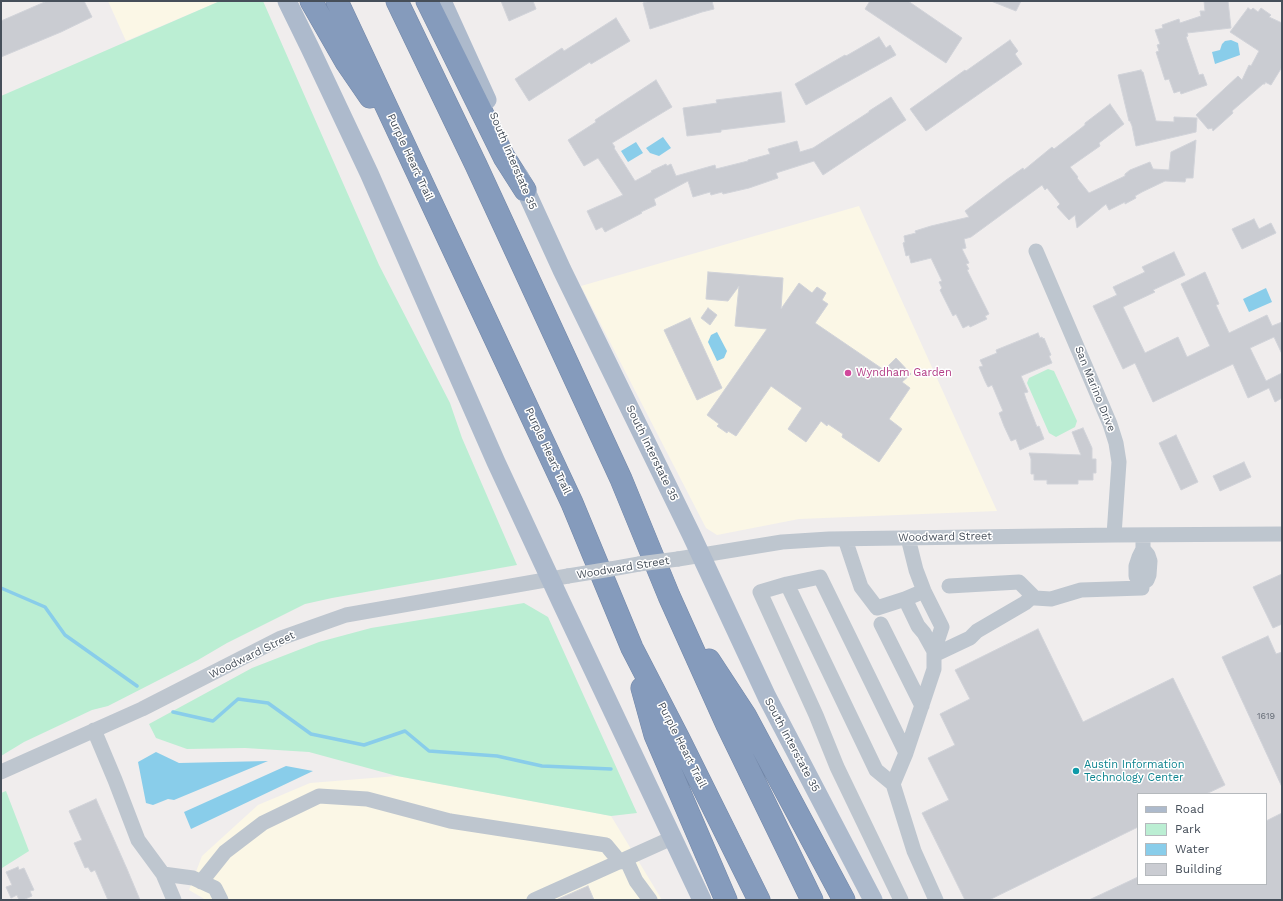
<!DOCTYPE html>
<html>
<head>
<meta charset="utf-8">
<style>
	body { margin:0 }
	#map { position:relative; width:1283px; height:901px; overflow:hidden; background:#f0eded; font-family:"Work Sans",sans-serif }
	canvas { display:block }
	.frame { position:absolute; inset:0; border:2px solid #464f5a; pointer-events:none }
	.legend { position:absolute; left:1137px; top:793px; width:130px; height:92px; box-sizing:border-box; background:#fff; border:1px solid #b5b9bd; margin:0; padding:5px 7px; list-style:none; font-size:12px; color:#464f5a }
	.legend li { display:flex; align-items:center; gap:8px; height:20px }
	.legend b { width:20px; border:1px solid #b5b9bd }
</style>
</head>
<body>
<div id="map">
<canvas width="1283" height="901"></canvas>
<div class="frame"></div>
<ul class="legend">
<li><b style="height:5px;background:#adbacc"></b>Road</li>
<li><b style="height:11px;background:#bbeed3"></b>Park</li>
<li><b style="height:11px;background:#89cdea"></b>Water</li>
<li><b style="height:11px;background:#caccd2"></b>Building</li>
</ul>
</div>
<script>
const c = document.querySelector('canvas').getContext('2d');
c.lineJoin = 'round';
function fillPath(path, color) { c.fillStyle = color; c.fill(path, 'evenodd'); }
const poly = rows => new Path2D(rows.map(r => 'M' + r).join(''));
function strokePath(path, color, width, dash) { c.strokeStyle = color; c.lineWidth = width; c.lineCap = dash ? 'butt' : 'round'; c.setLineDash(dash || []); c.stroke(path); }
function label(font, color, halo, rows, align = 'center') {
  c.font = font + ' "Work Sans",sans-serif'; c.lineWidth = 3; c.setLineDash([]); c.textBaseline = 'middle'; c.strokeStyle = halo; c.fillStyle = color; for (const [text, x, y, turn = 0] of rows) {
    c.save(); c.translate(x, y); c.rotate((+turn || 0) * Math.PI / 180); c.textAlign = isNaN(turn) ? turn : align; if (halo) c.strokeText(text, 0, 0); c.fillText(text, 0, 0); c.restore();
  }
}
const commercial = poly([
	[108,1,220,1,126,41],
	[859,206,997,511,799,519,717,535,706,528,581,286],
	[397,776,611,816,662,900,206,900,189,890,202,856,258,805,310,783]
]);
const green = poly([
	[220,1,263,1,379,265,450,403,462,438,517,565,332,598,305,604,227,643,198,660,108,706,92,710,24,742,1,756,1,96],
	[1048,369,1054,371,1077,421,1075,427,1056,437,1049,433,1027,383,1029,378],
	[524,603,548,617,637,813,611,816,397,776,309,752,245,748,187,749,156,738,149,724,252,668,319,642,371,628],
	[6,791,29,851,2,868,1,870,1,793]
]);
const water = poly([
	[1231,40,1238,43,1240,55,1215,64,1212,52,1220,50,1222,44,1225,41],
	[663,137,671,148,659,156,650,153,646,148],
	[636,142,643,153,628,162,621,151],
	[1266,288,1272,302,1249,312,1243,299],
	[717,332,727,351,724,358,717,361,708,342,711,335],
	[156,752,179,763,268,761,174,800,168,799,153,805,146,803,138,762],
	[286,766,313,771,191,829,184,812]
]);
const stream = poly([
	[1,588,45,607,65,635,137,686],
	[173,712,213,721,238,699,268,703,311,734,364,745,405,731,429,751,497,756,542,766,611,769]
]);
const building = poly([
	[47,1,84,1,92,17,61,32,1,57,1,21,47,1],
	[501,1,533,1,536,9,509,21,501,1],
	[649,1,712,1,714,9,702,12,650,29,643,3,649,1],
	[870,1,908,1,962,38,946,63,865,9,870,1],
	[991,1,1021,1,1016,11,991,1],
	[1204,1,1228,1,1231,28,1187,33,1188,36,1186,37,1199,75,1203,74,1207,85,1181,94,1180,91,1174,93,1169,79,1165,80,1156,52,1159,51,1157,45,1160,44,1155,30,1163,28,1162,25,1179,19,1180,23,1201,16,1200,11,1205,11,1204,1],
	[1248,8,1251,10,1253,8,1258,12,1261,8,1271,15,1269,17,1282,23,1282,67,1271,85,1265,82,1265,84,1263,84,1232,111,1233,113,1213,131,1212,128,1208,129,1196,115,1238,76,1242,80,1249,65,1251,66,1259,51,1230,32,1248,8],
	[616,18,630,41,591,64,590,62,529,101,515,79,562,48,564,51,616,18],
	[879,37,886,48,890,45,896,55,806,105,795,84,845,55,846,56,879,37],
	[1010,40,1018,51,1015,54,1022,64,926,131,910,109,965,70,966,71,1010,40],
	[1141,70,1142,72,1143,72,1156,121,1174,122,1174,117,1197,118,1196,132,1136,146,1132,126,1130,121,1129,121,1118,75,1141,70],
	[656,80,672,107,612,143,615,147,614,148,635,181,652,172,651,171,666,164,667,166,671,164,676,176,715,165,716,169,748,161,748,160,770,154,768,149,797,141,800,152,813,148,869,112,869,111,891,97,906,120,823,175,814,161,776,173,778,178,749,188,723,194,722,192,711,195,710,192,693,197,688,181,654,199,656,205,641,212,642,213,605,232,602,227,596,230,587,211,623,195,598,158,584,166,568,140,596,122,595,120,656,80],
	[781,92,785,122,721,130,721,132,687,136,683,108,717,103,716,100,781,92],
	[1110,104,1124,124,1099,143,1100,146,1070,167,1078,177,1077,178,1089,193,1125,176,1125,174,1130,170,1150,162,1153,169,1169,170,1171,152,1196,140,1193,178,1186,178,1185,182,1165,181,1142,192,1135,196,1136,198,1125,204,1125,202,1109,210,1106,204,1077,228,1075,215,1069,220,1057,207,1060,204,1047,188,1045,190,1042,185,971,237,964,239,966,248,962,249,969,263,966,264,969,269,967,270,989,314,985,316,987,319,970,327,969,325,963,328,956,314,953,316,940,290,942,288,939,282,942,281,931,258,911,263,909,255,906,256,903,243,905,242,904,236,916,233,915,231,931,226,969,217,965,211,1006,180,1023,168,1024,170,1052,147,1054,149,1080,129,1085,125,1085,123,1110,104],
	[1254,219,1259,229,1271,223,1276,233,1242,249,1232,229,1254,219],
	[1174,252,1185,275,1153,290,1155,292,1123,307,1145,353,1178,337,1187,357,1210,346,1181,284,1205,272,1219,304,1216,305,1229,333,1267,315,1272,326,1282,322,1282,354,1274,337,1250,348,1266,381,1282,373,1282,398,1275,402,1269,388,1248,398,1233,364,1153,402,1135,363,1123,369,1093,306,1117,295,1113,287,1145,272,1142,267,1174,252],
	[708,272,783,278,781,309,799,283,812,293,817,287,826,293,822,300,828,304,815,323,884,370,896,358,911,374,902,382,910,388,889,419,902,429,879,462,842,437,843,434,828,424,827,426,821,421,806,442,788,429,802,408,771,386,736,436,728,431,727,433,717,426,719,424,707,415,767,329,735,326,739,286,728,301,706,299,708,272],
	[708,308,717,315,710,325,701,318,708,308],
	[690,318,722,388,697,400,664,330,690,318],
	[1038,333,1040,338,1042,337,1043,339,1044,338,1051,355,1049,356,1052,363,1021,376,1028,392,1024,393,1026,399,1037,427,1039,426,1044,439,1020,450,1016,439,1011,441,1004,426,999,413,1003,411,992,385,988,387,985,381,979,367,983,366,980,360,997,353,996,350,1038,333],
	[1083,428,1092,448,1092,459,1096,459,1096,473,1093,473,1093,480,1078,480,1078,484,1047,484,1047,480,1034,480,1034,474,1031,474,1031,459,1029,453,1081,455,1072,432,1083,428],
	[1176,435,1198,482,1181,490,1159,443,1176,435],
	[1244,462,1251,477,1220,491,1213,476,1244,462],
	[1282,574,1282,624,1273,628,1253,587,1282,574],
	[1038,629,1083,722,1173,678,1225,785,1206,794,1138,794,1138,827,989,900,965,900,922,813,949,800,928,758,955,745,940,714,970,699,955,670,1038,629],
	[1268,636,1276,654,1282,652,1282,787,1222,657,1268,636],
	[96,799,127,869,140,900,108,900,95,870,91,872,88,867,85,868,74,843,82,840,69,811,96,799],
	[1282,813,1282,900,1089,900,1138,877,1138,884,1266,884,1266,821,1282,813],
	[18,867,19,870,24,868,34,890,30,891,32,896,23,900,19,900,17,895,11,898,6,887,12,885,6,872,18,867],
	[588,886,594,900,556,900,588,886]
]);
const minor = poly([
	[1036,251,1110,424,1116,443,1119,462,1114,535],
	[845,539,861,587,877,608,905,599,924,591],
	[678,559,782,542,829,539,1114,535,1282,534],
	[611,569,639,564],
	[1142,583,1136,576,1136,566,1139,557,1143,549,1143,542],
	[787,584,820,577,906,753],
	[949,586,1019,582,1035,598,1051,599,1081,590,1142,588,1142,583,1147,580,1149,575,1150,561,1148,555,1143,549],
	[905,599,918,626,924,633,934,651],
	[881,624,922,706],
	[934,655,970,638,977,631,1025,603,1033,596],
	[94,730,115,780,138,840,163,874,193,878,215,888,221,900],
	[1,772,142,709,281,638,346,615,568,576],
	[893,784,906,753,934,669,934,651,942,627,924,591,916,570,908,538],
	[626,859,636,881,650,900],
	[163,874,174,900],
	[201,882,225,852,263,823,319,796,367,799,450,821,606,845,620,862],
	[534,900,672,838],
	[901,900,837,767,816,715,760,592,787,584,876,770,893,784,914,851,936,900]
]);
const major = poly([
	[287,1,310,48,369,173,496,462,562,604,702,900],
	[442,1,487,100],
	[519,176,562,270,691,534,767,697,873,900]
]);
const highway = poly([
	[311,1,346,62,370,97],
	[337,1,572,503,632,648,679,739,759,900],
	[397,1,476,165,621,479,669,596,727,725,812,900],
	[427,1,504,157,525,190],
	[709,660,745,715,844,900],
	[642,688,655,735,726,900]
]);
const minorBridge = poly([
	[639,564,678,559],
	[568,576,611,569]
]);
const markers = [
	[848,373,4,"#d1479c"],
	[1076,771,4,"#0f9aa8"]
];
const numberNames = [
	["1619",1266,716]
];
const streetNames = [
	["Purple Heart Trail",410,157,65],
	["South Interstate 35",513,161,67],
	["San Marino Drive",1095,389,68],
	["Purple Heart Trail",548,451,65],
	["South Interstate 35",652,453,64],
	["Woodward Street",945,537,-1],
	["Woodward Street",623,568,-9],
	["Woodward Street",252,655,-26],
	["Purple Heart Trail",682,745,63],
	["South Interstate 35",792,745,62]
];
const hotelNames = [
	["Wyndham Garden",856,373]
];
const cultureNames = [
	["Austin Information",1084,765],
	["Technology Center",1084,778]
];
fillPath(commercial, '#fbf7e6');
fillPath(green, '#bbeed3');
fillPath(water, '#89cdea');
strokePath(stream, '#89cdea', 3.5);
fillPath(building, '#caccd2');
strokePath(building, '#d1d3d9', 1);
strokePath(highway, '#7186a7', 23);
strokePath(minor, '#bec6cf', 15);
strokePath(major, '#adbacc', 19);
strokePath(highway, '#859bbc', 22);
strokePath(minorBridge, '#bec6cf', 15);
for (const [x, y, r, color] of markers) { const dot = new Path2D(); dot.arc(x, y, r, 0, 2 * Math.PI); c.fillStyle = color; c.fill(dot); strokePath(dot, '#fff', 1.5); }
label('9px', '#676e78', null, numberNames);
label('11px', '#464f5a', '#fff', streetNames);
label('11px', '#b23c85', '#fff', hotelNames, 'left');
label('11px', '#0d838f', '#fff', cultureNames, 'left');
</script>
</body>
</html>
